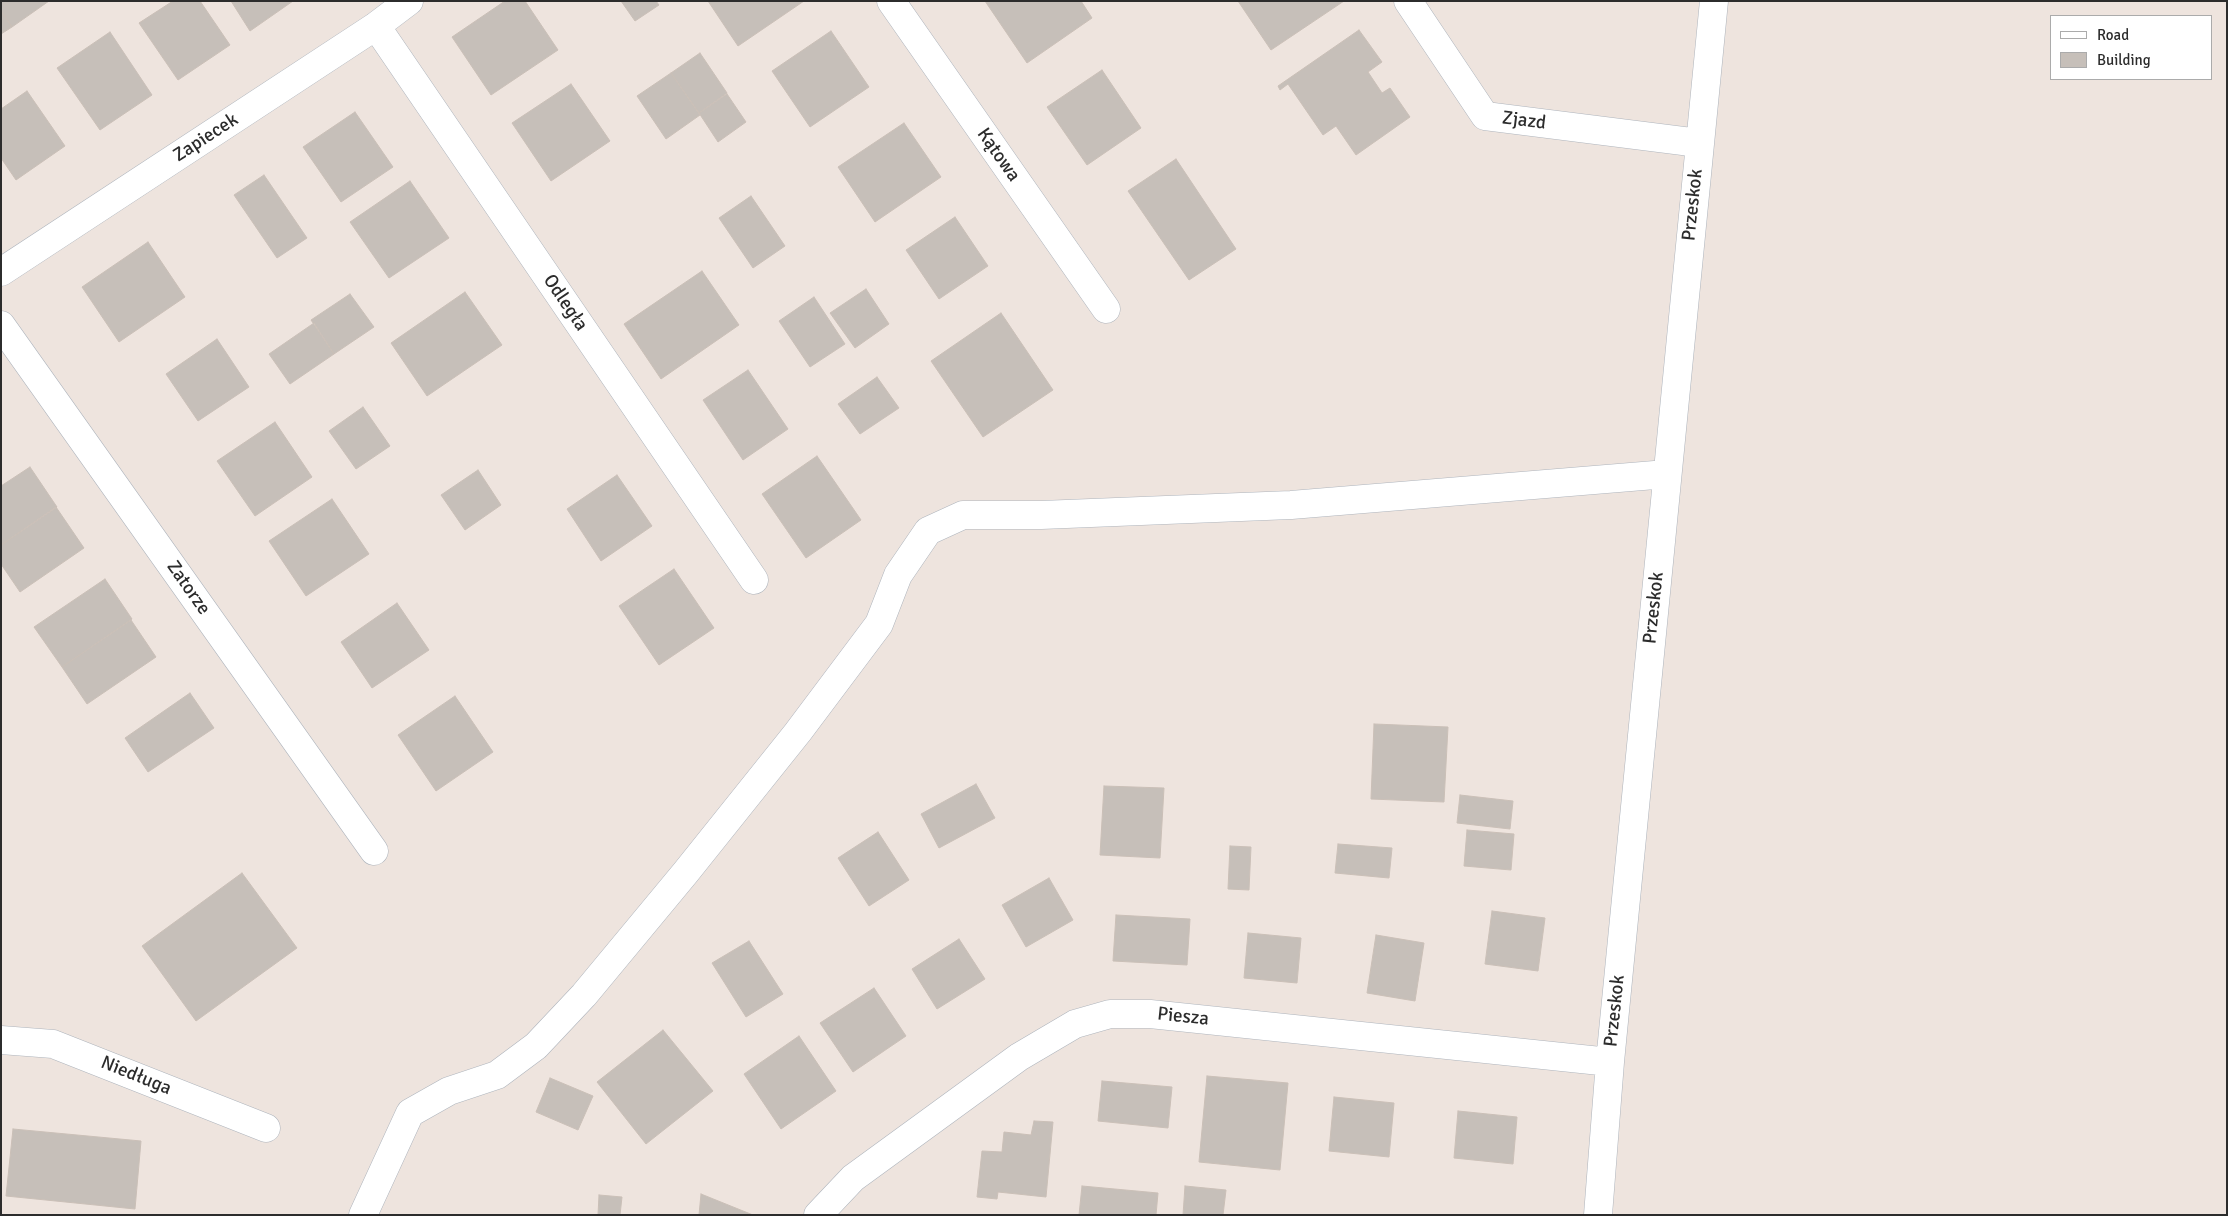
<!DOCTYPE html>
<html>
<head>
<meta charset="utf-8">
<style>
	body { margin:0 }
	#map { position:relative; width:2228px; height:1216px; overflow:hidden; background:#eee4de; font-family:Signika,sans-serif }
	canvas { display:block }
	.frame { position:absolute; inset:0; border:2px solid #2c2c2c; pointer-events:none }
	.legend { position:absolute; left:2050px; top:15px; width:162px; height:65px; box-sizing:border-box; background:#fff; border:1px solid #ababab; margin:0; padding:6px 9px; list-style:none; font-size:15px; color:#2c2c2c }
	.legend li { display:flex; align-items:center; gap:10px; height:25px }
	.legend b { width:25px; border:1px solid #ababab }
</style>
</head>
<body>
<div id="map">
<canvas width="2228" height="1216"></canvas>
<div class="frame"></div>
<ul class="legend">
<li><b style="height:6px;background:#fff"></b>Road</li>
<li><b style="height:14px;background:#c6bfb9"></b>Building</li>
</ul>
</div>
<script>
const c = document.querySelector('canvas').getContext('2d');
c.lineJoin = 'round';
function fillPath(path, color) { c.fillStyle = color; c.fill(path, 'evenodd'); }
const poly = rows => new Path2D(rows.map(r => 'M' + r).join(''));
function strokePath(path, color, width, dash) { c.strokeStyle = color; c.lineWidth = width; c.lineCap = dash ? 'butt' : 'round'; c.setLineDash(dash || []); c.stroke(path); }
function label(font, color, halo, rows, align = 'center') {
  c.font = font + ' Signika,sans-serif'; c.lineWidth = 4.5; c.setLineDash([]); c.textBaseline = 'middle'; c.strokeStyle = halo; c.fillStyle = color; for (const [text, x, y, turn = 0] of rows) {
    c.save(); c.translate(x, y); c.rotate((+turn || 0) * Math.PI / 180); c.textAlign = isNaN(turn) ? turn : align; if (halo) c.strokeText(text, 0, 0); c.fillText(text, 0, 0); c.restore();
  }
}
const building = poly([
	[1,1,49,1,12,27,1,11,1,1],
	[173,1,200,1,230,45,178,80,139,23,173,1],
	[231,1,293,1,250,31,231,1],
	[505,1,525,1,558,50,491,95,452,37,505,1],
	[621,1,656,1,659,5,635,21,621,1],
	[708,1,804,1,738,46,708,1],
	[985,1,1081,1,1092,18,1027,63,985,1],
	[1238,1,1344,1,1271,50,1238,1],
	[1,11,12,27,1,34,1,11],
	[1359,30,1382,62,1368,72,1382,93,1390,88,1410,117,1356,155,1336,126,1323,135,1288,84,1280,90,1278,86,1359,30],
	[831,31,869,87,810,127,772,71,831,31],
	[110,32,152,95,100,130,57,68,110,32],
	[700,53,727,93,699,113,671,73,700,53],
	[1102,70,1141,128,1087,165,1047,107,1102,70],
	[671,73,700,115,666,139,637,96,671,73],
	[571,84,610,141,551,181,512,123,571,84],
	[27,91,65,146,16,180,1,158,1,109,27,91],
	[727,94,746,122,718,142,699,113,727,94],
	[355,112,393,167,341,202,303,147,355,112],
	[904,123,941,177,875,222,838,167,904,123],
	[1176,159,1236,249,1189,280,1128,191,1176,159],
	[264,175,307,238,277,258,234,195,264,175],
	[410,181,449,238,389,278,350,222,410,181],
	[751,196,785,246,753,268,719,218,751,196],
	[955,217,988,266,939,299,906,250,955,217],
	[148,242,185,297,119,342,82,287,148,242],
	[702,271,739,325,661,379,624,324,702,271],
	[866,289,889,324,855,348,830,313,866,289],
	[465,292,502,345,427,396,391,343,465,292],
	[350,294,374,327,334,354,311,320,350,294],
	[814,297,845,344,810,367,779,321,814,297],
	[1001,313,1053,390,983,437,931,361,1001,313],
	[314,323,334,354,290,384,269,354,314,323],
	[217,339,249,387,198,421,166,374,217,339],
	[748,370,788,429,743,460,703,400,748,370],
	[877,377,899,408,860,434,838,404,877,377],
	[363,407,390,446,356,469,329,431,363,407],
	[275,422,312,477,255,516,217,461,275,422],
	[817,456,861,520,806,558,762,494,817,456],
	[30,467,57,507,1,545,1,486,30,467],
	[478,470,501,505,465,530,441,495,478,470],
	[617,475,652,526,601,561,567,509,617,475],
	[332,499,369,554,306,596,269,541,332,499],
	[56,507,84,548,20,592,1,564,1,545,56,507],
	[674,569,714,628,659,665,619,606,674,569],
	[105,579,132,619,62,667,34,627,105,579],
	[397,603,429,650,372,688,341,642,397,603],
	[131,620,156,657,87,704,62,667,131,620],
	[190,693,214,728,148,772,125,738,190,693],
	[455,696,493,752,436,791,398,735,455,696],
	[1374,724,1448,727,1444,802,1371,799,1374,724],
	[976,784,995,818,939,848,921,814,976,784],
	[1104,786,1164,788,1160,858,1100,855,1104,786],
	[1460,795,1513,801,1510,829,1457,823,1460,795],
	[1467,830,1514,834,1511,870,1464,866,1467,830],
	[878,832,909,880,869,906,838,858,878,832],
	[1338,844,1392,848,1389,878,1335,873,1338,844],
	[1230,846,1251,847,1249,890,1228,889,1230,846],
	[242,873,297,948,196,1021,142,946,242,873],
	[1049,878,1073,920,1026,947,1002,905,1049,878],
	[1492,911,1545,918,1538,971,1485,964,1492,911],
	[1116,915,1190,919,1187,965,1113,961,1116,915],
	[1248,933,1301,938,1297,983,1244,978,1248,933],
	[1376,935,1424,943,1415,1001,1367,993,1376,935],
	[959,939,985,979,937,1009,912,969,959,939],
	[749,941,783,994,746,1017,712,963,749,941],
	[874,988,906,1036,853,1072,820,1023,874,988],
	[663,1030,713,1091,646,1144,597,1082,663,1030],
	[799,1036,836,1091,781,1129,744,1074,799,1036],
	[1207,1076,1288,1083,1280,1170,1199,1162,1207,1076],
	[550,1078,593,1096,578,1130,536,1112,550,1078],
	[1102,1081,1172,1087,1168,1128,1098,1121,1102,1081],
	[1334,1097,1394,1103,1389,1157,1329,1151,1334,1097],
	[1458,1111,1517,1117,1513,1164,1454,1158,1458,1111],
	[1034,1121,1053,1122,1046,1197,998,1192,997,1199,977,1197,982,1151,1002,1152,1004,1132,1031,1135,1034,1121],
	[13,1129,141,1141,135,1209,6,1196,13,1129],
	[1082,1186,1158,1193,1156,1215,1079,1215,1082,1186],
	[1185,1186,1226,1190,1223,1215,1183,1215,1185,1186],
	[701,1194,753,1215,699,1215,701,1194],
	[599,1195,622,1197,620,1215,598,1215,599,1195]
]);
const minor = poly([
	[891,1,1106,309],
	[1408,1,1485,116,1699,143],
	[376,26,754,580],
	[1,272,376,26,409,1],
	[1,325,374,851],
	[1,1040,53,1044,266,1128],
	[363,1215,410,1113,449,1091,497,1075,536,1046,584,995,686,872,798,732,879,624,898,575,928,531,963,515,1041,515,1291,505,1667,474],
	[818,1215,853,1178,1019,1057,1075,1024,1110,1014,1150,1014,1610,1062],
	[1598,1215,1610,1062,1714,1]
]);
const streetNames = [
	["Zjazd",1524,121,7],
	["Zapiecek",206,138,-33],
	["Kątowa",998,155,55],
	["Przeskok",1693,205,-84],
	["Odległa",565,303,56],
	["Zatorze",188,588,55],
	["Przeskok",1654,608,-84],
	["Przeskok",1615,1011,-84],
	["Piesza",1183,1017,6],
	["Niedługa",136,1076,22]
];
fillPath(building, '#c6bfb9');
strokePath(building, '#cabfb7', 1);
strokePath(minor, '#aeb4bc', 29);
strokePath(minor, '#fff', 28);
label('19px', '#2c2c2c', '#fff', streetNames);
</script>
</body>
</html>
